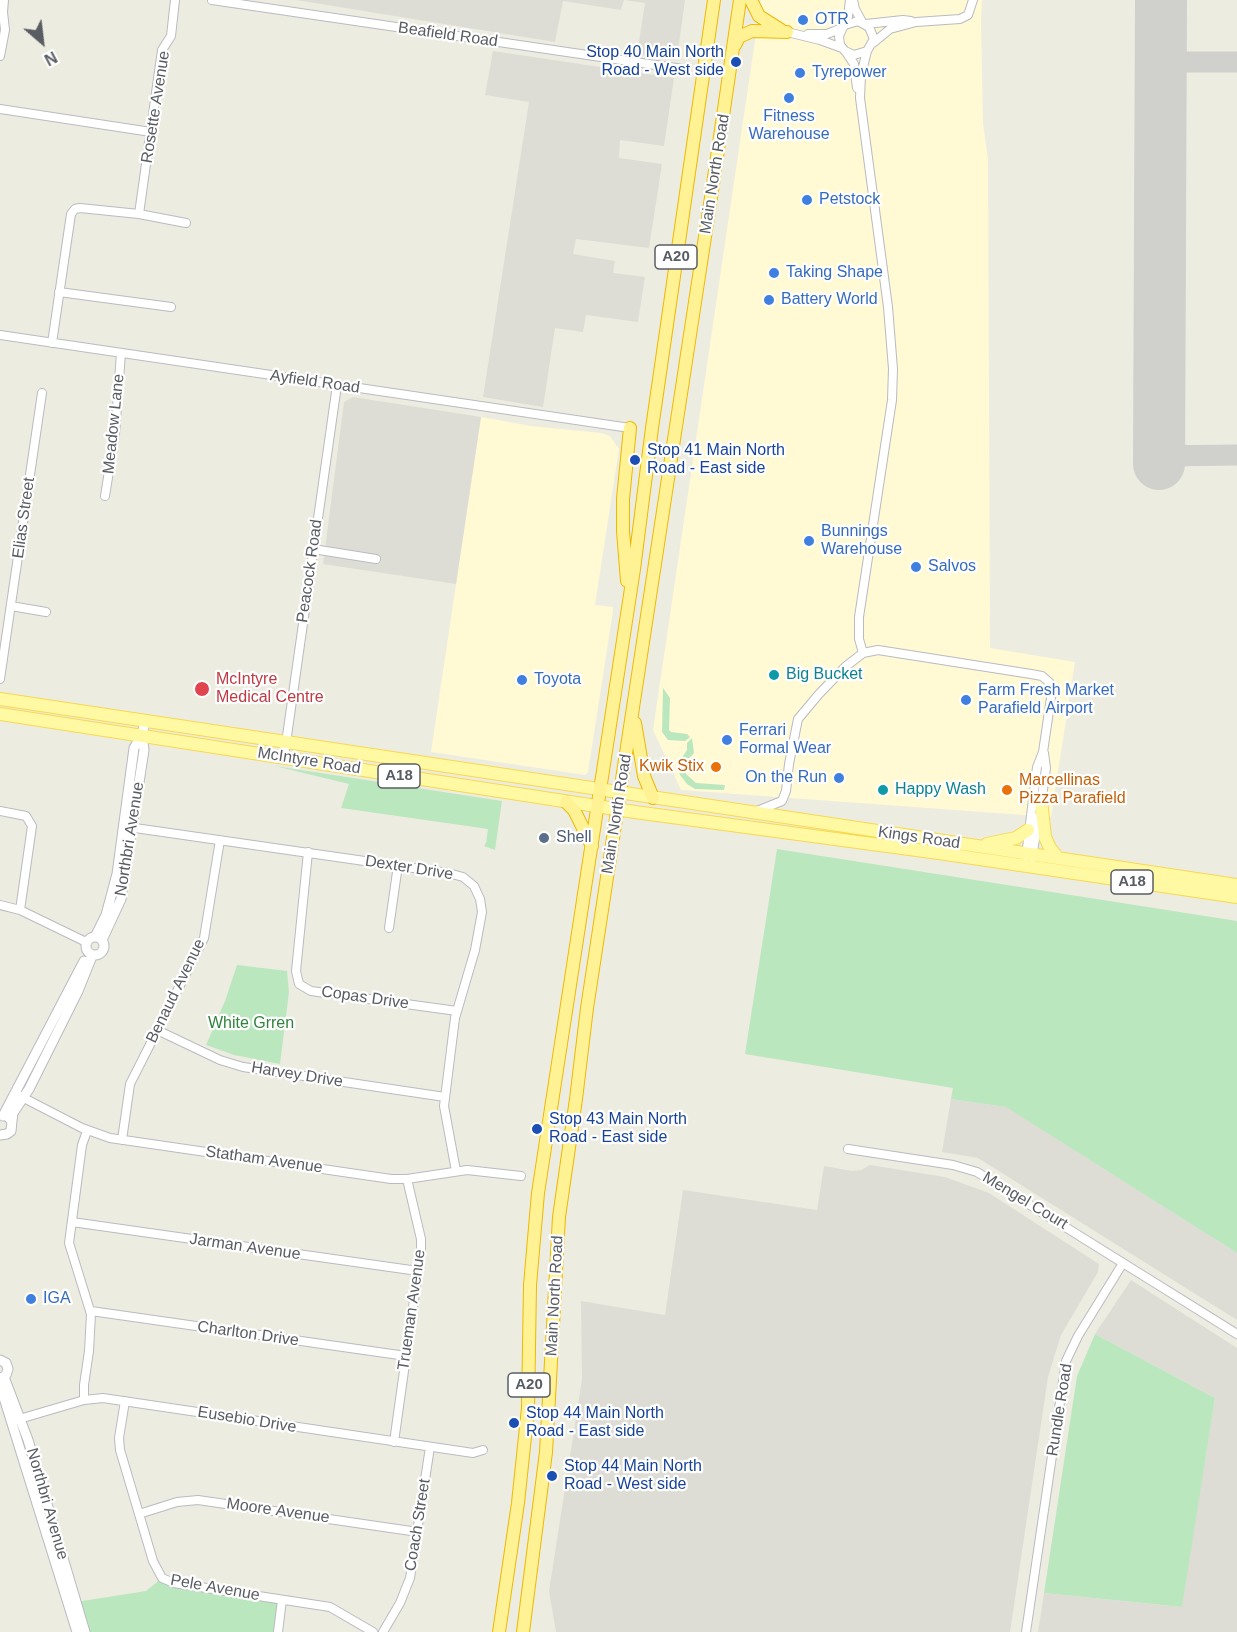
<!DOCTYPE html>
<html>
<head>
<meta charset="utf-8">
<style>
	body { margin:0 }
	#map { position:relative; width:1237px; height:1632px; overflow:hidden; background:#edece1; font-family:Helvetica,sans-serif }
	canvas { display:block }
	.north { position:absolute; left:12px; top:12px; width:60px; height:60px; -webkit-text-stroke:4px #fff; paint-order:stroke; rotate:152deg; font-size:16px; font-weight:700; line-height:24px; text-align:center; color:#595d63 }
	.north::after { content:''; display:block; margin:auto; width:21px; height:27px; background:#595d63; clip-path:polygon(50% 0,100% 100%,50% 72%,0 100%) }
</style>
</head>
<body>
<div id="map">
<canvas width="1237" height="1632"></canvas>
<div class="north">N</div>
</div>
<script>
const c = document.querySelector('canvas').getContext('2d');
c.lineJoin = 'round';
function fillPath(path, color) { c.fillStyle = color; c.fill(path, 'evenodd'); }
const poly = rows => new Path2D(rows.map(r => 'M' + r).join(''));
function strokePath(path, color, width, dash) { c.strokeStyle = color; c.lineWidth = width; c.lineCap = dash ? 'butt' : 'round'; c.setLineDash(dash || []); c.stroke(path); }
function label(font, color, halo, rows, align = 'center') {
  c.font = font + ' Helvetica,sans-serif'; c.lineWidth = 4.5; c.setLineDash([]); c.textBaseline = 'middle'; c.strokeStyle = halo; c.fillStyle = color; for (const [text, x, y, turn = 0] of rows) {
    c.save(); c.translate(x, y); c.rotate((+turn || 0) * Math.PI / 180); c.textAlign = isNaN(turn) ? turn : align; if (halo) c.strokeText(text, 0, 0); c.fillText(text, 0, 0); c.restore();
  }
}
const commercial = poly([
	[761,0,982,0,981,21,983,124,988,159,990,648,1075,662,1051,817,681,790,653,730],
	[481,417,531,426,601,433,610,436,619,449,595,605,613,607,613,611,588,772,585,775,431,752]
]);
const industrial = poly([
	[296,0,685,0,677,58,673,60,637,54,645,3,624,0,621,10,563,1,555,42],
	[493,51,674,78,664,146,620,140,619,158,662,164,649,248,576,239,573,254,615,261,613,273,645,277,638,322,586,315,583,332,555,328,543,407,483,397,529,102,485,95],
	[353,397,481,417,456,584,323,564,344,402],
	[951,1099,1007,1107,1237,1253,1237,1320,978,1158,942,1152],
	[870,1165,945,1177,989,1193,1099,1264,1098,1272,1061,1335,1048,1377,1010,1632,556,1632,549,1591,582,1379,581,1301,665,1315,683,1190,817,1210,824,1166,852,1171,861,1170],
	[1131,1280,1237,1348,1237,1632,1038,1632,1044,1593,1181,1607,1215,1398,1095,1334]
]);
const green = poly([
	[663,688,670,698,669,730,671,732,687,734,690,737,685,741,668,740,662,732],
	[692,738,694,753,685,763,686,774,696,783,725,785,724,790,695,789,687,784,680,775,677,765,687,750,687,743],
	[275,766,502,801,495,850,484,846,486,843,488,829,341,808,349,784],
	[777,849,1237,921,1237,1253,1006,1107,951,1099,953,1088,745,1054],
	[237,965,287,971,289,992,280,1064,234,1055,206,1045,225,1001],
	[1095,1334,1215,1398,1182,1607,1044,1593,1077,1376],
	[162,1578,282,1600,278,1632,85,1632,76,1602,146,1591]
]);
const taxiway = poly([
	[1160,62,1237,62],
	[1159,431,1168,448,1185,456],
	[1159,456,1237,455]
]);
const runway = poly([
	[1159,464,1161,0]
]);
const minor = poly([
	[212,0,683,69],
	[853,0,855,9,862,22],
	[866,24,903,20,911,21],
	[845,25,858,21,869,27,874,39,867,51,854,55,845,51,840,45,839,36,848,16,850,0],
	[787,32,820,40,842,48],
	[808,34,827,34,842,28],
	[873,43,890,29,916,22,960,19,968,15,973,0],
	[846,52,854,64,857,88],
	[0,56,5,30,3,12,4,0],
	[0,109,151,132],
	[139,214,162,50,171,36,175,0],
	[59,292,171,307],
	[0,335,630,428],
	[52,343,71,214,75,209,80,208,139,214,186,223],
	[105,496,115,434,121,353],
	[313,549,376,559],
	[11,606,46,612],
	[863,653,878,650,1031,674,1042,676,1050,683,1052,691,1043,752,1037,767,1026,856],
	[0,679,42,393],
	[284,757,337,385],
	[1041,804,1046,768,1044,753],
	[0,811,26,816,32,826,20,910],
	[757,811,782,801,786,791,789,764,798,719,819,694,845,667,863,653,859,639,859,617,892,400,893,369,888,307,860,98,861,75,867,51],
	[128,827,448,873,463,877,474,886,480,899,482,912,475,950,455,1018,444,1106,456,1171],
	[308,852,296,971,299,984,311,991,457,1011],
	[1032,857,1039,816],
	[0,905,20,910,86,942],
	[389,928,398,865],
	[157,1030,220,1060,243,1067,445,1097],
	[20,1096,82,1128,110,1138,391,1179,407,1179,467,1170,521,1176],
	[122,1140,130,1084,204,938,220,840],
	[848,1149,953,1165,977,1172,1123,1263],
	[72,1222,418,1271],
	[91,1311,406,1356],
	[84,1400,84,1385,89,1351,91,1314,69,1243,82,1145,87,1131],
	[125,1401,119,1438,120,1450,153,1561,162,1578,174,1583,330,1607,373,1632],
	[16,1420,84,1400,103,1398,473,1453,483,1450],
	[394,1442,421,1250,421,1239,407,1179],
	[139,1514,177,1502,198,1500,418,1532],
	[278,1632,282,1600],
	[383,1632,400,1603,410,1578,430,1447],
	[1026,1632,1066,1361,1078,1336,1123,1263,1237,1334]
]);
const tertiary = poly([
	'86 946a9 9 0 1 1 18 0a9 9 0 1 1-18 0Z',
	[95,937,106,915,117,874,134,748,142,735,145,722],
	[102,940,121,899,144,750,142,735],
	[3,1116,84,961],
	[12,1121,13,1113,29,1089,78,991,92,956],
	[0,1135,7,1134,11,1131,12,1121,8,1117],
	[0,1360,6,1363,8,1369,6,1375,0,1379],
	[4,1377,28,1440,85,1632],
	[0,1385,77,1632]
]);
const primary = poly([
	[0,699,1237,885],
	[0,714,635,812,939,853,1237,897],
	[1041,800,1045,837,1050,848,1058,858],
	[987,844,1016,838,1028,830]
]);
const trunk = poly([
	[751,0,759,16,781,30],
	[735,45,739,37,752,31,787,32],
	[627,581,623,531,623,499,630,428],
	[635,723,644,776,653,798],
	[566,802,574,810,592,846],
	[499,1632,518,1503,528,1408,530,1285,538,1193,634,569,652,428,714,0],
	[523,1632,546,1452,559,1217,576,1099,587,1008,712,191,740,0]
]);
const markers = [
	[803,20,6,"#3f7fe0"],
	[736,62,6,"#1a4fb4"],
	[800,73,6,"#3f7fe0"],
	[789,98,6,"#3f7fe0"],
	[807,200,6,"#3f7fe0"],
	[774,273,6,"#3f7fe0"],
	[769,300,6,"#3f7fe0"],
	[635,460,6,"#1a4fb4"],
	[809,541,6,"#3f7fe0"],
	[916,567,6,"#3f7fe0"],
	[774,675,6,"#0f9aa8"],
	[522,680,6,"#3f7fe0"],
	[202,689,8,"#e0444e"],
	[966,700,6,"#3f7fe0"],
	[727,740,6,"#3f7fe0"],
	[716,767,6,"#e8710a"],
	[839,778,6,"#3f7fe0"],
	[883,790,6,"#0f9aa8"],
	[1007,790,6,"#e8710a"],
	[544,838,6,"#5c6f8a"],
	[537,1129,6,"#1a4fb4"],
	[31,1299,6,"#3f7fe0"],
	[514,1423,6,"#1a4fb4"],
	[552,1476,6,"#1a4fb4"]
];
const shields = [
	[676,257,42],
	[399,776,42],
	[1132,882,42],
	[529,1385,42]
];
const shieldNames = [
	["A20",676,257],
	["A18",399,776],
	["A18",1132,882],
	["A20",529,1385]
];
const shopNames = [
	["OTR",815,20],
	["Tyrepower",812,73],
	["Fitness",789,117,"center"],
	["Warehouse",789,135,"center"],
	["Petstock",819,200],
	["Taking Shape",786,273],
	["Battery World",781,300],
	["Bunnings",821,532],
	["Warehouse",821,550],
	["Salvos",928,567],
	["Toyota",534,680],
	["Farm Fresh Market",978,691],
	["Parafield Airport",978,709],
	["Ferrari",739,731],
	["Formal Wear",739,749],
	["On the Run",827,778,"right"],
	["IGA",43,1299]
];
const streetNames = [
	["Beafield Road",448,35,8],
	["Rosette Avenue",156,107,-81],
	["Main North Road",715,174,-81],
	["Ayfield Road",315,382,8],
	["Meadow Lane",114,424,-84],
	["Elias Street",24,518,-82],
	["Peacock Road",310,571,-82],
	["McIntyre Road",309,761,9],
	["Main North Road",617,814,-81],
	["Kings Road",919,838,8],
	["Northbri Avenue",130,839,-81],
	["Dexter Drive",409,868,9],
	["Benaud Avenue",176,991,-64],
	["Copas Drive",365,998,8],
	["Harvey Drive",297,1075,9],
	["Statham Avenue",264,1160,8],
	["Mengel Court",1025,1201,31],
	["Jarman Avenue",245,1247,8],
	["Main North Road",555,1296,-87],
	["Trueman Avenue",412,1310,-82],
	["Charlton Drive",248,1334,8],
	["Rundle Road",1060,1410,-81],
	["Eusebio Drive",247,1420,9],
	["Northbri Avenue",47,1504,74],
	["Moore Avenue",278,1511,8],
	["Coach Street",418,1525,-81],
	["Pele Avenue",215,1588,10]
];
const transitNames = [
	["Stop 40 Main North",724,53,"right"],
	["Road - West side",724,71,"right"],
	["Stop 41 Main North",647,451],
	["Road - East side",647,469],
	["Stop 43 Main North",549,1120],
	["Road - East side",549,1138],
	["Stop 44 Main North",526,1414],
	["Road - East side",526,1432],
	["Stop 44 Main North",564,1467],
	["Road - West side",564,1485]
];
const cultureNames = [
	["Big Bucket",786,675],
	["Happy Wash",895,790]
];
const healthNames = [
	["McIntyre",216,680],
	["Medical Centre",216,698]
];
const foodNames = [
	["Kwik Stix",704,767],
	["Marcellinas",1019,781,"left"],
	["Pizza Parafield",1019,799,"left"]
];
const serviceNames = [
	["Shell",556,838]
];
const parkNames = [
	["White Grren",251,1024]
];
fillPath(commercial, '#fff9d4');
fillPath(industrial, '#deddd5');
fillPath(green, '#bbe7bf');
strokePath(taxiway, '#d0d0cc', 21);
strokePath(runway, '#d0d0cc', 52);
strokePath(minor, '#b9bbc1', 10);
strokePath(tertiary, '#b9bbc1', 11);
strokePath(primary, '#f8d84f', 14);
strokePath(trunk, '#eeb900', 14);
strokePath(minor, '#fff', 8);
strokePath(tertiary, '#fff', 9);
strokePath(primary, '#fff9a4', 12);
strokePath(trunk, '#fff295', 12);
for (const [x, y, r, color] of markers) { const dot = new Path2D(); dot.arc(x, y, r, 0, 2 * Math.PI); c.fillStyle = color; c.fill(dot); strokePath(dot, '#fff', 2); }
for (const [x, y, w] of shields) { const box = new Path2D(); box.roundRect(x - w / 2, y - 12, w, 24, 4.5); c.fillStyle = '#fff'; c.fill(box); strokePath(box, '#595d63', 1.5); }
label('bold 15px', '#595d63', null, shieldNames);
label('16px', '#366cbe', '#fff', shopNames, 'left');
label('16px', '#595d63', '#fff', streetNames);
label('16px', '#164399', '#fff', transitNames, 'left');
label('16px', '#0d838f', '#fff', cultureNames, 'left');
label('16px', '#be3a42', '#fff', healthNames, 'left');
label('16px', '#c56008', '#fff', foodNames, 'right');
label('16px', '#4e5e75', '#fff', serviceNames, 'left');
label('16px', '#2f843b', '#fff', parkNames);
</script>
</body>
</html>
